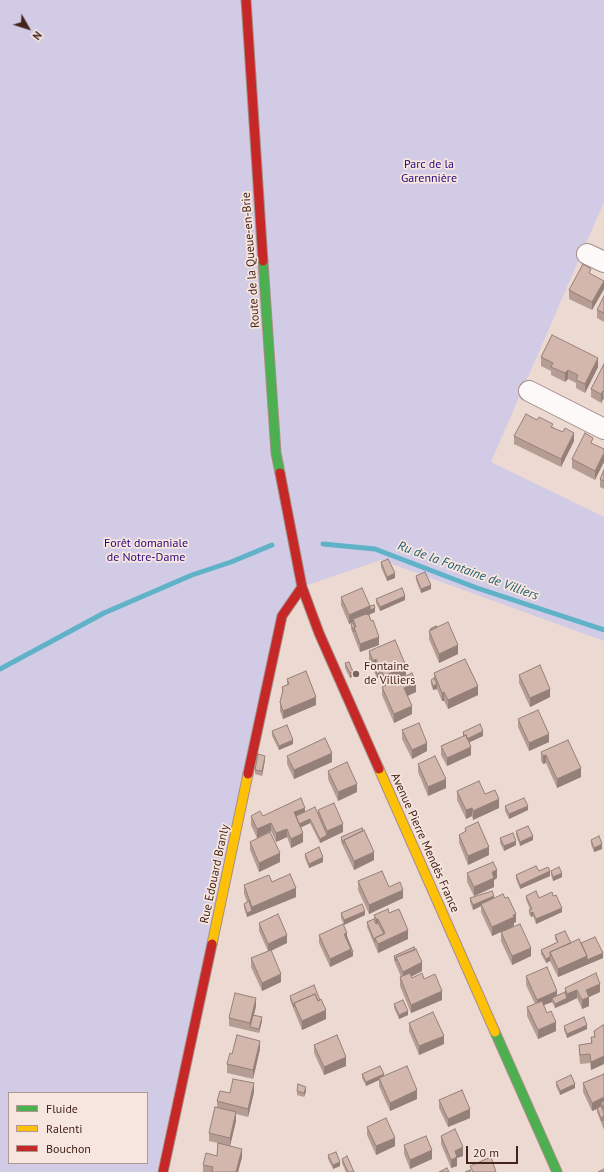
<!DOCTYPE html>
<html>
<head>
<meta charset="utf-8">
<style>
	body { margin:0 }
	#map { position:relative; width:604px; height:1172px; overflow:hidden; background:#ecd9d2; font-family:"PT Sans",sans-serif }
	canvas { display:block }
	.legend { position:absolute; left:8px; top:1092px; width:140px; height:72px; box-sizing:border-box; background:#f7e6df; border:1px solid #af988f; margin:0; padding:5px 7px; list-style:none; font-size:12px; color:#442418 }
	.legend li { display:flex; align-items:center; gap:8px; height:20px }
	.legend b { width:20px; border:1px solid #af988f }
	.north { position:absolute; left:8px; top:8px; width:40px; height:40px; -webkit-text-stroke:3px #f7e6df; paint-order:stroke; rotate:129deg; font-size:11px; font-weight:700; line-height:16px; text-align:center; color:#442418 }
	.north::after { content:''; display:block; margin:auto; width:14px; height:18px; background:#442418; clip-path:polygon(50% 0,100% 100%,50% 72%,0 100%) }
	.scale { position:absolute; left:466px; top:1146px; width:52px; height:18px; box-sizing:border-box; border:2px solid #442418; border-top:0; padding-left:5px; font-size:12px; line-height:14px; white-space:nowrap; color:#442418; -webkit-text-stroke:3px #f7e6df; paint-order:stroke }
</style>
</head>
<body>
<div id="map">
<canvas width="604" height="1172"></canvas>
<ul class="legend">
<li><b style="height:5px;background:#4caf50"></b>Fluide</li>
<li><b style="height:5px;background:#ffc107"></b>Ralenti</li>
<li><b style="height:5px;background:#c62828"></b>Bouchon</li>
</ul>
<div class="north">N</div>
<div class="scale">20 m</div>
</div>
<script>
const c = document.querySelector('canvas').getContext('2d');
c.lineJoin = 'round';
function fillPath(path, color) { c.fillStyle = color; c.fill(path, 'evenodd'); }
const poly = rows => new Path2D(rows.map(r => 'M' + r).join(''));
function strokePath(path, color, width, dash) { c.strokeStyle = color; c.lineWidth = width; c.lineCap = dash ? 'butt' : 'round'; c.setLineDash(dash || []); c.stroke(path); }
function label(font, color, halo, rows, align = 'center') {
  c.font = font + ' "PT Sans",sans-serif'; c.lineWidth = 3.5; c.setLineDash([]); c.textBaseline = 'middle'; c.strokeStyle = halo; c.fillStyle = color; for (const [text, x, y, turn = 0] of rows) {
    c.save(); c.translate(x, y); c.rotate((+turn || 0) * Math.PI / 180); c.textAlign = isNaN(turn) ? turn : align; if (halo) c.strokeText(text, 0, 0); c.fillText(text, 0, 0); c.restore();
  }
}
const green = poly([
	[0,0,604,0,604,202,491,462,604,517,604,641,381,560,302,587,279,614,157,1172,0,1172],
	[9,1093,147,1093,147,1163,9,1163]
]);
const stream = poly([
	[323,544,375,549,477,588,604,630],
	[0,669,104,613,192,575,231,562,272,545]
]);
const street = poly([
	[587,254,604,262],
	[529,391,604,429]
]);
const fast = poly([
	[263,261,276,453,280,473],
	[495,1032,557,1172]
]);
const slow = poly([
	[379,769,495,1032],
	[212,944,248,774]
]);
const jam = poly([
	[246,0,263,261],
	[280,473,302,587,319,633,379,769],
	[248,774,282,616,302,587],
	[163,1172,212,944]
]);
const wall = poly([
	[591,275,604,289,592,310,569,299,569,290],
	[604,296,604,322,597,318,597,310],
	[541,357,598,367,585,393,576,388,576,383,568,379,565,382,551,375,551,371,541,366],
	[604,364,604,400,603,399,601,403,591,397,591,389],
	[537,420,553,427,574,441,561,467,514,444,514,436],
	[604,449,595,480,572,468,572,459],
	[604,470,604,489,600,487,600,479],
	[381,562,395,578,387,581,381,567],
	[416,576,431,589,421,593,416,580],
	[341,597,370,606,375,612,368,615,379,645,360,652,351,629,351,624,353,623,353,622,349,624,341,605],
	[376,599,405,600,380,611,376,603],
	[437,627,458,654,439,663,429,639,429,631,430,630,430,629],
	[369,651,406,675,384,685,380,677,377,678,369,660],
	[345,663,353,676,350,678,345,668],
	[434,673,478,695,448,709,444,701,442,701,437,689,433,690,431,684,431,680,434,679],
	[519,675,550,697,530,707,519,683],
	[287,679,316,705,283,719,280,711,280,702,282,695,282,687,287,685],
	[382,687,416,692,408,696,412,714,394,723,382,695],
	[518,719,549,742,529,751,518,727],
	[402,730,427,751,412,759,402,739],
	[272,731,293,744,279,750,272,736],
	[463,732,483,736,469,742,471,755,447,766,441,755,441,746,463,736],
	[541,752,581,777,557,788,546,763,543,764,541,761],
	[287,756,332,762,294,779,287,764],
	[265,760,262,776,255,774,255,770],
	[418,764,446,788,428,796,418,772],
	[328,771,357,792,338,801,328,779],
	[457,791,485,794,499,808,473,820,472,816,466,819,457,800],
	[505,806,528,810,509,819,505,811],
	[318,810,343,832,320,843,310,823,301,827,303,842,291,848,287,837,276,842,271,831,257,838,251,825,251,816,305,812,318,815],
	[465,828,489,855,468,865,459,843,459,835,465,832],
	[516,831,533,840,520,846,516,835],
	[341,837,374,860,354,870,341,842],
	[500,838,516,845,504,851,500,843],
	[591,840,602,849,594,852,591,844],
	[250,842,280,862,259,872,250,850],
	[305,854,323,862,309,868,305,858],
	[551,871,562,877,553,881,551,875],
	[467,873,497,878,494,880,494,887,474,896,467,882],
	[516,875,550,876,520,889,516,879],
	[358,881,389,887,403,898,369,914,358,890],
	[272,882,296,897,247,917,244,908,244,904,247,902,244,894,244,885],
	[526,896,539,898,553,896,562,912,536,924,533,916,531,917,529,914,529,910,530,909,526,900],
	[470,898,494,898,516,922,514,923,514,926,492,936,481,912,481,906,473,910,470,902],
	[389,912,408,939,378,953,367,927,367,922,374,919,374,915],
	[341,913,365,915,344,925,341,918],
	[259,923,287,943,271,951,281,982,262,991,251,967,251,958,268,951,259,931],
	[501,932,531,956,512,965,501,941],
	[319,935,347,937,353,956,330,967,319,943],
	[555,935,571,943,581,943,603,958,558,977,550,961,546,963,541,954,541,950,557,942,555,939],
	[394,956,422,971,412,976,412,978,424,979,442,1000,411,1013,400,986,400,977,401,977,394,960],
	[526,976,557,995,565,992,565,988,600,992,589,997,589,1006,582,1009,577,998,555,1008,552,1002,543,1005,556,1031,538,1039,527,1016,527,1007,535,1004,526,985],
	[290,996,326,1019,302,1030,290,1000],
	[394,1004,408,1015,399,1019,394,1008],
	[256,1006,254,1015,262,1021,259,1033,229,1026,229,1018],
	[409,1023,444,1044,419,1055,409,1031],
	[564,1026,587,1029,567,1038,564,1030],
	[604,1026,604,1064,591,1070,590,1063,580,1064,579,1053,579,1045,591,1043,591,1037,594,1037,594,1031],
	[314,1045,346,1066,324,1075,314,1053],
	[260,1049,253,1079,227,1073,227,1064,232,1054],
	[362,1074,384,1076,417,1099,390,1111,379,1086,379,1080,366,1086,362,1078],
	[604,1074,604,1130,597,1112,597,1109,592,1111,583,1092,583,1083],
	[556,1082,575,1088,560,1095,556,1086],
	[297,1091,306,1091,304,1097,297,1095],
	[254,1092,248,1117,236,1114,236,1121,230,1146,242,1157,238,1172,203,1172,203,1165,217,1156,218,1143,209,1141,209,1133,217,1108,217,1101,230,1093],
	[439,1100,470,1118,448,1127,439,1108],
	[367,1127,395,1146,376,1155,367,1135],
	[441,1136,463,1156,457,1158,457,1166,451,1168,441,1144],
	[404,1145,432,1159,410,1169,404,1154],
	[328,1155,340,1166,333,1169,328,1159],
	[342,1159,354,1172,346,1172,342,1163]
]);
const shadedWall = poly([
	[604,281,604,289,592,310,592,302],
	[598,358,598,367,585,393,585,384],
	[568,370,568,379,565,382,565,373],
	[603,391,603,399,601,403,601,394],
	[574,433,574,441,561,467,561,459],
	[604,453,604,462,595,480,595,471],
	[395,573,395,578,387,581,387,577],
	[431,585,431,589,421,593,421,589],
	[405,596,405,600,380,611,380,607],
	[370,606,375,608,375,612,354,622,353,619,353,622,349,624,349,615],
	[379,637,379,645,360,652,360,644],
	[458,645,458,654,439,663,439,654],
	[376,659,376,668,373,665,373,661],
	[406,666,406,675,384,685,384,676],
	[353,672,353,676,350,678,350,673],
	[380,673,380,677,377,678,377,674],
	[416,683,416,692,404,697,404,688],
	[437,684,437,689,433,690,433,686],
	[478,686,478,695,448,709,448,700],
	[550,689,550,697,530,707,530,698],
	[444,692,444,701,442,701,442,693],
	[316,697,316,705,283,719,283,711],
	[412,706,412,714,394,723,394,714],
	[483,731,483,736,466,744,466,739],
	[549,734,549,742,529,751,529,743],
	[293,740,293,744,279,750,279,746],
	[427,743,427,751,412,759,412,750],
	[471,747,471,755,447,766,447,758],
	[332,753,332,762,294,779,294,770],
	[546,755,546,763,543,764,543,756],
	[265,756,265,760,262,776,262,771],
	[581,768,581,777,557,788,557,779],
	[446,779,446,788,428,796,428,787],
	[357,784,357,792,338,801,338,792],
	[499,799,499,808,473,820,473,811],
	[528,806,528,810,509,819,509,814],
	[305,808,305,816,296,820,294,812],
	[472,808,472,816,466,819,466,810],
	[310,819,310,823,298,829,298,824],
	[271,823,271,831,257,838,257,829],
	[343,824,343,832,320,843,320,839,327,835,327,831],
	[287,829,287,837,276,842,276,833],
	[303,833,303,842,291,848,291,839],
	[533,836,533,840,520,846,520,842],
	[516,841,516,845,504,851,504,846],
	[602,844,602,849,594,852,594,848],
	[489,847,489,855,468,865,468,856],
	[374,852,374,860,354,870,354,861],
	[280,853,280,862,259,872,259,863],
	[323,857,323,862,309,868,309,864],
	[497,870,497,878,494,880,494,887,474,896,474,887,492,872],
	[550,871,550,876,520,889,520,885],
	[562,873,562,877,553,881,553,877],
	[296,888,296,897,247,917,247,913,252,911,252,907],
	[403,890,403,898,369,914,369,905],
	[494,896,494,901,481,904,481,906,473,910,473,905],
	[562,908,562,912,536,924,536,919],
	[365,911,365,915,344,925,344,920],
	[533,912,533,916,531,917,531,913],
	[516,914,516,922,514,923,514,926,492,936,492,927],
	[376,919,378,919,378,927,376,928],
	[408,930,408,939,378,953,378,944],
	[347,933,347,941,344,934],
	[287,935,287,943,268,952,268,944],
	[531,948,531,956,512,965,512,956],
	[351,949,351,957,330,967,330,959],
	[353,952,353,956,351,957,351,953],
	[603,953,603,958,558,977,558,969,587,956],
	[550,957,550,961,546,963,546,959],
	[422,962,422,971,403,981,403,972],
	[281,974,281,982,262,991,262,983],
	[600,984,600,992,589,997,589,1006,582,1009,582,1000,586,990],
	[577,990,577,998,567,1003,567,994],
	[442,991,442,1000,411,1013,411,1005],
	[557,991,557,999,552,998,552,1002,537,1008,537,1000],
	[256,998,256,1006,251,1027,250,1027,250,1023],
	[567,998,567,1003,555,1008,555,1004],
	[326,1010,326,1019,302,1030,302,1021],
	[408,1011,408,1015,399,1019,399,1015],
	[262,1017,262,1021,259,1033,259,1029],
	[556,1022,556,1031,538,1039,538,1030],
	[587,1025,587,1029,567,1038,567,1034],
	[444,1036,444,1044,419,1055,419,1046],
	[260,1041,260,1049,253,1079,253,1070],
	[604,1056,604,1064,591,1070,591,1062],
	[346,1057,346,1066,324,1075,324,1067],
	[384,1074,384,1078,379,1078,379,1080,366,1086,366,1082],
	[254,1083,254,1092,248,1117,248,1109],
	[575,1084,575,1088,560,1095,560,1091],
	[306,1087,306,1091,304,1097,304,1093],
	[417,1090,417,1099,390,1111,390,1103],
	[604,1097,604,1105,601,1102,601,1107,592,1111,592,1103],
	[470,1109,470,1118,448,1127,448,1119],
	[236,1112,236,1121,230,1146,230,1138],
	[395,1138,395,1146,376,1155,376,1146],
	[463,1147,463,1156,457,1158,457,1166,451,1168,451,1160,455,1151],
	[242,1149,242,1157,238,1172,236,1172],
	[432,1150,432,1159,410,1169,410,1160],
	[340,1162,340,1166,333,1169,333,1165]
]);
const building = poly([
	[583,264,591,269,589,273,604,281,592,302,569,290,583,264],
	[604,296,604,313,597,310,604,296],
	[552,335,598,358,585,384,576,380,578,375,568,370,565,373,551,367,553,363,541,357,552,335],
	[604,364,604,392,603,391,601,394,591,389,604,364],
	[526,414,537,420,539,417,553,424,551,427,563,432,565,428,574,433,561,459,514,436,526,414],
	[585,433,593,438,591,443,604,449,604,453,595,471,572,459,585,433],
	[604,470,604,481,600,479,604,470],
	[388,559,395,573,387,577,381,562,388,559],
	[425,572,431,585,421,589,416,576,425,572],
	[362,588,370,606,349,615,341,597,362,588],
	[402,588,405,596,380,607,376,599,402,588],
	[374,605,375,608,370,610,370,606,374,605],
	[366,614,369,615,371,621,373,620,379,637,360,644,354,627,356,627,353,619,366,614],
	[448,622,458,645,439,654,429,631,448,622],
	[353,623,355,627,354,627,354,632,351,624,353,623],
	[436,626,437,627,431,630,430,629,436,626],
	[395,640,406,666,384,676,376,659,373,661,369,651,395,640],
	[465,659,478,686,448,700,444,692,442,693,434,673,465,659],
	[349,662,353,672,350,673,345,663,349,662],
	[375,663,380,673,377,674,373,665,375,663],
	[540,665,550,689,530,698,519,675,540,665],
	[306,671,316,697,283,711,280,702,283,690,282,687,289,684,287,679,306,671],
	[412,673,416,683,404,688,412,706,394,714,382,687,412,673],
	[434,678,437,684,433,686,431,680,434,678],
	[538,710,549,734,529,743,518,719,538,710],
	[419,723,427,743,412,750,402,730,419,723],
	[480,724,483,731,467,739,466,735,464,736,463,732,480,724],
	[287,725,293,740,279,746,272,731,287,725],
	[466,735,471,747,447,758,441,746,466,735],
	[325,738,332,753,294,770,287,756,325,738],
	[568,740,581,768,557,779,546,755,543,756,541,752,568,740],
	[258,754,265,756,262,771,255,770,258,754],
	[435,756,446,779,428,787,418,764,435,756],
	[347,762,357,784,338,792,328,771,347,762],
	[479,781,485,794,495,790,499,799,473,811,472,808,466,810,457,791,479,781],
	[301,798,305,808,294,812,303,833,291,839,287,829,276,833,271,823,257,829,251,816,260,811,263,816,301,798],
	[524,798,528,806,509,814,505,806,524,798],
	[334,803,343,824,327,831,318,810,334,803],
	[315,807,327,835,320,839,310,819,299,824,296,816,315,807],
	[478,822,489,847,468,856,459,835,466,831,465,828,478,822],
	[528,826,533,836,520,842,516,831,528,826],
	[362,828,363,831,344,840,344,844,341,837,362,828],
	[364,830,374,852,354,861,344,840,364,830],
	[270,832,280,853,259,863,250,842,270,832],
	[513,833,516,841,504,846,500,838,513,833],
	[599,836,602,844,594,848,591,840,599,836],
	[319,847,323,857,309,864,305,854,319,847],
	[493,862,497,870,492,872,494,878,474,887,467,873,493,862],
	[536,866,539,871,548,867,550,871,520,885,516,875,536,866],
	[559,867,562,873,553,877,551,871,559,867],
	[382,871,389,887,400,882,403,890,369,905,358,881,382,871],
	[290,874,296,888,252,907,244,885,269,875,272,882,290,874],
	[492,891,494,896,473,905,470,898,492,891],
	[536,891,539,898,552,892,553,896,556,895,562,908,536,919,533,912,531,913,529,910,532,909,526,896,536,891],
	[503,894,505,898,508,897,516,914,513,915,514,917,492,927,481,904,503,894],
	[249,901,252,911,247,913,244,904,249,901],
	[362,904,365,911,344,920,341,913,362,904],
	[388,909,389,913,399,909,408,930,378,944,375,938,385,933,378,919,376,919,374,915,388,909],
	[278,914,287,935,268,944,259,923,278,914],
	[374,919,376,924,378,923,384,934,375,938,375,942,367,922,374,919],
	[343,924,347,933,344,934,351,949,330,959,319,935,343,924],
	[520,924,531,948,512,956,501,932,520,924],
	[565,931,571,943,550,952,550,957,546,959,541,950,558,942,555,935,565,931],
	[347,937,353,952,351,953,351,949,346,937,347,937],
	[595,937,603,953,587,960,587,956,581,943,595,937],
	[579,939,587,956,558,969,550,952,579,939],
	[414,947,415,950,396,957,396,961,394,956,414,947],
	[416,949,422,962,403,972,396,957,416,949],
	[271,950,281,974,262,983,251,958,271,950],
	[547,967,557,991,537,1000,526,976,547,967],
	[410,973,412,978,422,973,424,979,435,974,442,991,411,1005,400,977,410,973],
	[596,973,600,984,586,990,589,997,582,1000,577,990,567,994,565,988,596,973],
	[314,985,320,1000,318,1001,315,994,294,1003,294,1007,290,996,314,985],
	[565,992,567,998,555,1004,552,998,565,992],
	[235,993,256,998,250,1023,229,1018,235,993],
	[315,994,318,1001,321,999,326,1010,302,1021,294,1003,315,994],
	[403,1000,408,1011,399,1015,394,1004,403,1000],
	[542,1001,547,1013,551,1011,556,1022,538,1030,527,1007,542,1001],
	[433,1012,444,1036,419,1046,409,1023,433,1012],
	[253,1015,262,1017,259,1029,250,1027,253,1015],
	[584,1017,587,1025,567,1034,564,1026,584,1017],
	[603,1025,604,1026,604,1056,591,1062,590,1054,580,1055,579,1045,592,1043,591,1037,595,1037,594,1031,603,1025],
	[237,1035,260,1041,253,1070,227,1064,230,1053,232,1054,237,1035],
	[337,1035,346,1057,324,1067,314,1045,337,1035],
	[380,1066,384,1074,366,1082,362,1074,380,1066],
	[407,1066,417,1090,390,1103,379,1078,407,1066],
	[604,1074,604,1097,592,1103,583,1083,604,1074],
	[571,1075,575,1084,560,1091,556,1082,571,1075],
	[233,1079,254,1083,248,1109,217,1101,220,1091,230,1093,233,1079],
	[298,1084,306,1087,304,1093,297,1091,298,1084],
	[462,1090,470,1109,448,1119,439,1100,462,1090],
	[604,1101,604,1109,601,1102,604,1101],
	[601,1106,604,1113,604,1116,602,1117,602,1121,597,1108,601,1106],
	[215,1107,236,1112,230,1138,209,1133,215,1107],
	[604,1116,604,1121,602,1117,604,1116],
	[386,1118,395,1138,376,1146,367,1127,386,1118],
	[455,1129,463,1147,455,1151,457,1157,451,1160,441,1136,455,1129],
	[426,1136,432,1150,410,1160,404,1145,426,1136],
	[218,1143,242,1149,236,1172,212,1172,213,1167,203,1165,206,1153,217,1156,218,1143],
	[336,1152,340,1162,333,1165,328,1155,336,1152],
	[347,1156,354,1172,348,1172,342,1159,347,1156],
	[491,1157,496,1172,473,1172,470,1166,491,1157],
	[447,1168,449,1172,439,1172,447,1168],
	[604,1169,604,1172,598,1172,604,1169],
	[470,1170,471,1172,465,1172,470,1170]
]);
const markers = [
	[356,674,4,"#7f6359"]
];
const parkNames = [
	["Parc de la",429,165],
	["Garennière",429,179],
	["Forêt domaniale",146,544],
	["de Notre-Dame",146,558]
];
const streetNames = [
	["Route de la Queue-en-Brie",251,260,-94],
	["Avenue Pierre Mendès France",425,843,66],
	["Rue Edouard Branly",215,874,-78]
];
const poiNames = [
	["Fontaine",364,667],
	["de Villiers",364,681]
];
const waterNames = [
	["Ru de la Fontaine de Villiers",468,571,20]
];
fillPath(green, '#d1cbe5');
strokePath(stream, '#5fb2c7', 5);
strokePath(street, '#a68f87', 22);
strokePath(fast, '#a68f87', 11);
strokePath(slow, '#a68f87', 11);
strokePath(jam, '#a68f87', 11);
strokePath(street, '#fcf9f8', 20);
strokePath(fast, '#4caf50', 9);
strokePath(slow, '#ffc107', 9);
strokePath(jam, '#c62828', 9);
fillPath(wall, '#b69d94');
fillPath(shadedWall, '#948078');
fillPath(building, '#d4b7ac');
strokePath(building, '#948078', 1);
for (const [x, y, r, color] of markers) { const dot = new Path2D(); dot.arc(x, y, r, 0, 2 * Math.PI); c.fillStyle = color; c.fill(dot); strokePath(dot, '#f7e6df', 1.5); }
label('12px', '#28087e', '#f7e6df', parkNames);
label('12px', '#442418', '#f7e6df', streetNames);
label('12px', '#442418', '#f7e6df', poiNames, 'left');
label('italic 13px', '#215f71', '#f7e6df', waterNames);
</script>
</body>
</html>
